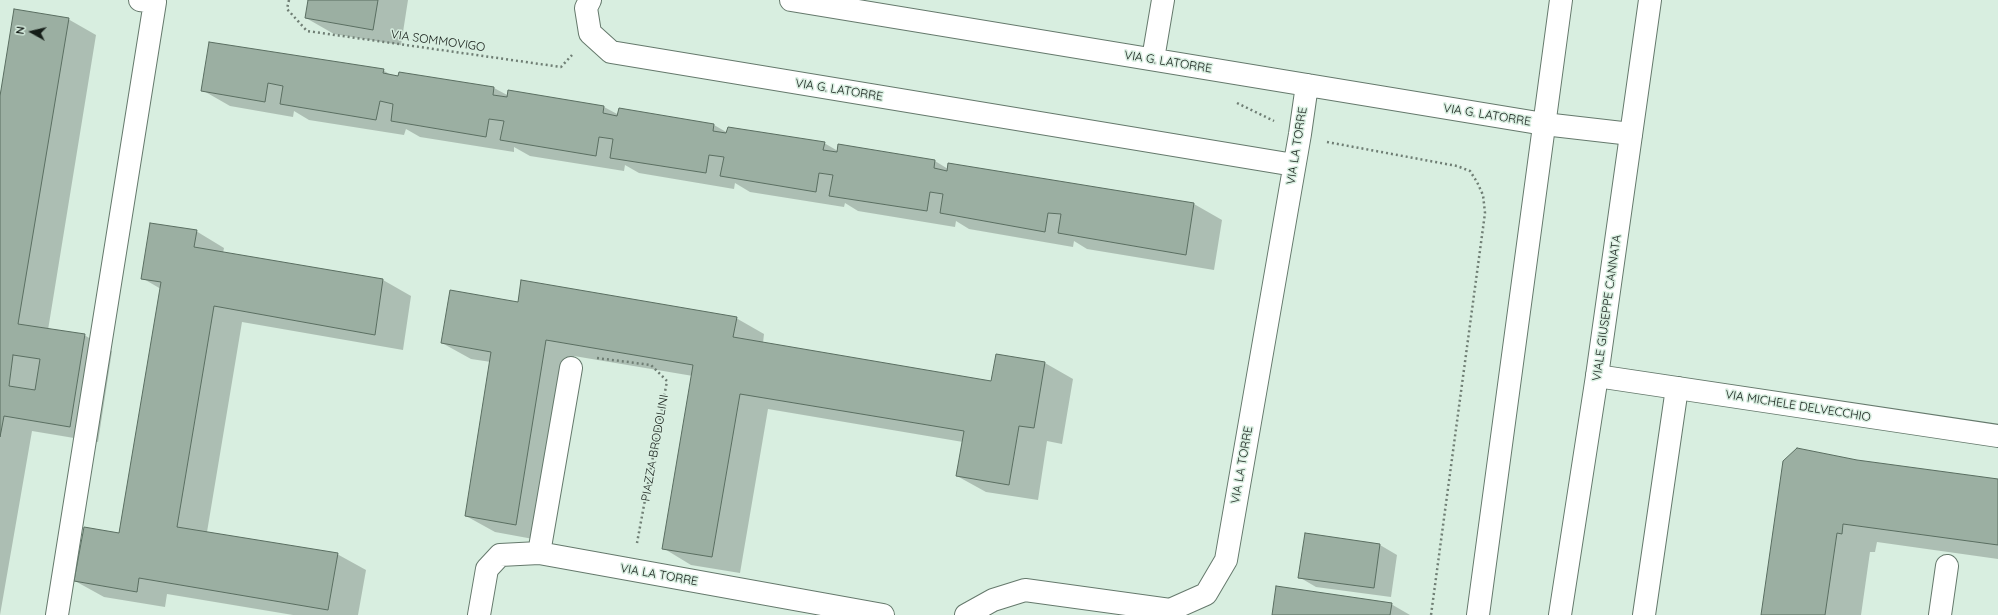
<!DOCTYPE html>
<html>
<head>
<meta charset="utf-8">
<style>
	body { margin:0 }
	#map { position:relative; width:1998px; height:615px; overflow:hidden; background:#d8eee0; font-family:Quicksand,sans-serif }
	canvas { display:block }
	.north { position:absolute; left:12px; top:12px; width:40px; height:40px; -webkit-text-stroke:3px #d8eee0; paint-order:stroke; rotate:278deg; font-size:11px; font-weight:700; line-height:16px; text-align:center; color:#151d18 }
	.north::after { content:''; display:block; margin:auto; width:14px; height:18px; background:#151d18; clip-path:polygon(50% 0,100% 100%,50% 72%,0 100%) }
</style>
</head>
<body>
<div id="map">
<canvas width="1998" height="615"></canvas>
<div class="north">N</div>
</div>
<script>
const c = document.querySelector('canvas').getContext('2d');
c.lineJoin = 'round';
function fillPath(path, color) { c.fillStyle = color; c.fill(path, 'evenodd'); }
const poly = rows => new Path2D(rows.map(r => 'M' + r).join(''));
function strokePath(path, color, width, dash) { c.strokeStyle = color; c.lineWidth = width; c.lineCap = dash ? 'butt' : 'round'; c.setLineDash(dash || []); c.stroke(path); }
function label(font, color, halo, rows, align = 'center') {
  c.font = font + ' Quicksand,sans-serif'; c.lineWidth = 3; c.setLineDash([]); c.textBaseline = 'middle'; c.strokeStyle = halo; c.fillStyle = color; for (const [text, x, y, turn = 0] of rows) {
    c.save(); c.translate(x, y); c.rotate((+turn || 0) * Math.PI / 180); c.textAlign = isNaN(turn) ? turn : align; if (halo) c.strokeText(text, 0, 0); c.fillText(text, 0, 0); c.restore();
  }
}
const shadow = poly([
	[309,0,408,0,401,45,334,34,306,18],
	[68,19,96,35,48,330,84,335,112,351,98,442,32,431,0,615,0,102],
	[383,70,392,76,494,88,509,96,604,107,619,115,619,109,714,125,728,133,824,143,838,151,935,161,948,169,949,164,1194,204,1222,220,1214,270,1087,249,1074,241,1073,247,969,229,956,221,955,227,858,211,845,203,844,207,750,192,735,183,734,189,639,173,625,165,624,171,530,156,514,147,514,152,420,137,406,129,404,135,309,120,294,111,293,117,230,106,202,90],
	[196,231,224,248,223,253,383,280,411,296,403,350,242,322,207,532,337,554,366,570,358,615,293,615,167,594,165,607,104,597,75,581,120,534,161,289,142,278],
	[519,303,736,318,764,334,763,343,992,382,997,355,1045,363,1073,379,1062,444,1047,441,1038,500,986,492,957,476,963,442,768,409,740,573,691,565,663,548,693,376,574,356,544,541,495,532,466,516,491,362,471,359,442,343],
	[1857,461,1998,480,1998,559,1877,542,1875,552,1870,552,1861,615,1762,615],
	[1305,535,1380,545,1397,555,1391,597,1316,587,1299,577],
	[1391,604,1410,615,1273,615]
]);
const building = poly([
	[308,0,378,0,373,30,305,18,308,0],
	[14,9,69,18,18,324,85,334,70,427,4,416,0,437,0,96,14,9],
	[13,355,40,359,35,390,9,386,13,355],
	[209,42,384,69,383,73,398,76,399,72,494,87,493,95,507,97,508,90,604,106,603,113,617,116,619,108,714,124,713,131,726,133,728,127,825,142,823,150,837,152,838,144,935,160,934,168,947,171,948,163,1194,203,1186,255,1058,233,1061,214,1048,213,1045,232,940,213,943,194,930,192,927,211,829,196,833,175,819,173,816,192,720,176,724,157,709,155,706,173,610,158,613,139,599,137,596,156,500,140,504,121,489,119,486,137,391,121,393,104,380,101,376,120,280,104,283,86,268,83,265,102,201,91,209,42],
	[150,223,197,230,194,247,383,279,375,335,214,306,177,527,338,553,328,610,139,578,137,592,74,581,84,527,119,533,161,282,141,279,150,223],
	[521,280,737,317,733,337,991,381,996,354,1045,362,1034,428,1019,426,1009,485,956,476,964,431,740,394,712,557,662,549,693,365,546,340,516,525,465,516,491,352,441,343,450,290,518,302,521,280],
	[1797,448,1857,460,1998,479,1998,545,1843,524,1842,534,1837,533,1825,615,1761,615,1783,461,1797,448],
	[1305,533,1380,544,1374,588,1298,578,1305,533],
	[1276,586,1392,603,1390,615,1272,615,1276,586]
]);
const path = poly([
	[289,0,287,9,307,31,561,67,572,55],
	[1237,103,1274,121],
	[1327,142,1457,166,1470,171,1477,182,1483,195,1485,213,1431,615],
	[597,358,651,365,667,381,637,543]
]);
const minor = poly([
	[590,0,586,8,590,33,611,52,1294,165],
	[791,0,1544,124,1631,134],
	[1153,59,1163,0],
	[1597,376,1998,436],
	[539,553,571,368],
	[57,615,155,2,140,0],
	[479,615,487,569,500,555,539,553,883,615],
	[966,615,993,600,1025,590,1170,610,1206,594,1226,560,1300,134,1307,85],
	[1940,615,1947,566]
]);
const tertiary = poly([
	[1478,615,1561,0],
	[1560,615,1597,376,1650,0],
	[1644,615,1677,388]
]);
const streetNames = [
	["VIA SOMMOVIGO",438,41,8],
	["VIA G. LATORRE",1168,62,9],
	["VIA G. LATORRE",839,90,9],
	["VIA G. LATORRE",1487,115,9],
	["VIA LA TORRE",1297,146,-81],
	["VIALE GIUSEPPE CANNATA",1607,308,-82],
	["VIA MICHELE DELVECCHIO",1798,406,9],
	["PIAZZA BRODOLINI",655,448,-80],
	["VIA LA TORRE",1242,465,-80],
	["VIA LA TORRE",659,575,10]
];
fillPath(shadow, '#0003');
fillPath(building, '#9bafa2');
strokePath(building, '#5a6e61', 1);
strokePath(minor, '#65796c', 24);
strokePath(tertiary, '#65796c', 24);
strokePath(path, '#6f7e74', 2.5, [2, 3]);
strokePath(minor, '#fff', 22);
strokePath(tertiary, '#fff', 22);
label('12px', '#151d18', '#d8eee0', streetNames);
</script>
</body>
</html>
